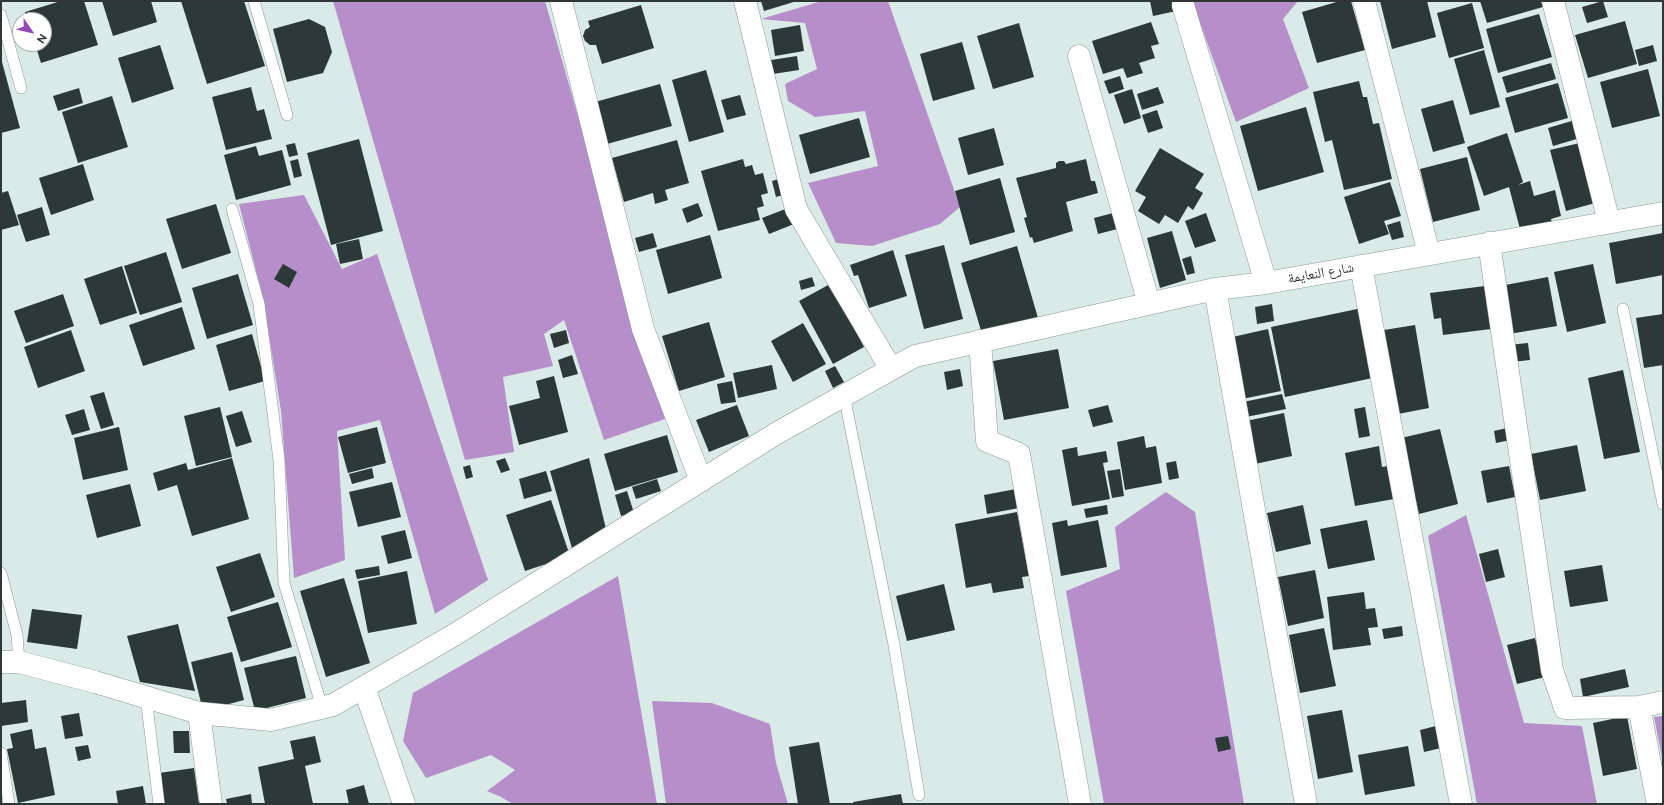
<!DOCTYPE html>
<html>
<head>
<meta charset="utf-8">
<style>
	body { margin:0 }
	#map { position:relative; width:1664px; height:805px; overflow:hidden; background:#daeae7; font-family:Raleway,sans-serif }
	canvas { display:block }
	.frame { position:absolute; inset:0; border:2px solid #303635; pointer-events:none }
	.north { position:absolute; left:12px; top:12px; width:40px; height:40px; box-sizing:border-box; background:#fff; border:1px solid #acafae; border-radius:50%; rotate:124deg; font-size:11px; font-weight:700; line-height:16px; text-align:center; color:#303635 }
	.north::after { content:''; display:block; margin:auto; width:14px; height:18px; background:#9446b7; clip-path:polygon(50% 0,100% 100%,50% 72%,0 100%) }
</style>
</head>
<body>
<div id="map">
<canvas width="1664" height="805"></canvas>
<div class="frame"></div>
<div class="north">N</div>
</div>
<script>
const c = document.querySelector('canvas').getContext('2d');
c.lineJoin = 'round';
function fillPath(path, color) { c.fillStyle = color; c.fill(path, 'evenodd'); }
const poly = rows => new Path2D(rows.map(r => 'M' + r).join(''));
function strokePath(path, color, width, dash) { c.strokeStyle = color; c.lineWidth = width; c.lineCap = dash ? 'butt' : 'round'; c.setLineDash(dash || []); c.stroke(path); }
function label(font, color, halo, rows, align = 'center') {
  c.font = font + ' Raleway,"Noto Naskh Arabic",sans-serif'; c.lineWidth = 4; c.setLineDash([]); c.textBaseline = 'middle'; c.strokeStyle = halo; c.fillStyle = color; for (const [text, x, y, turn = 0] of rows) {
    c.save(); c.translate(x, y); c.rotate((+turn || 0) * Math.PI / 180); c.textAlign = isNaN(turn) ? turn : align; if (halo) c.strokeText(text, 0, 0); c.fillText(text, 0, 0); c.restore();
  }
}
const forest = poly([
	[333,1,545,1,665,419,604,440,564,320,544,334,553,366,503,377,514,452,465,460],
	[822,1,888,1,960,207,940,224,872,246,836,243,808,183,878,166,865,111,815,117,788,101,785,84,817,69,805,23,761,19],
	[1192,1,1298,1,1283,19,1309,88,1236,122],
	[304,195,342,269,377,254,488,580,435,614,380,420,337,431,345,560,294,578,281,411,263,298,239,204],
	[1166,492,1195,512,1244,804,1104,804,1066,591,1120,569,1115,527],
	[1466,515,1524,723,1582,726,1597,804,1477,804,1428,536],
	[618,576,657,804,513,804,501,797,487,791,515,770,491,755,426,778,403,741,413,693],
	[652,701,712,703,770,724,776,763,788,804,666,804],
	[1663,716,1663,762,1654,717]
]);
const building = poly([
	[61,1,84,1,98,45,41,63,35,44,44,44,44,20,27,20,25,12],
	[102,1,151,1,157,22,113,36],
	[181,1,244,1,265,66,207,84],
	[761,1,797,1,764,11],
	[1150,1,1179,1,1181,10,1153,16],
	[1340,1,1351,1,1365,50,1317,63,1302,12],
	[1380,1,1427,1,1436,37,1392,49],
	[1480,1,1541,1,1543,7,1487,23],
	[1603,1,1608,17,1587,23,1582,7],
	[1472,3,1484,48,1449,58,1437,13],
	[641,5,654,48,602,64,596,45,590,45,585,41,583,36,585,30,590,27,588,21],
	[1539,14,1552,57,1498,73,1486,29],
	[309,19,325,27,332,52,323,73,287,82,273,29],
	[1625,21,1637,64,1588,78,1575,35],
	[1151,22,1159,44,1151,46,1155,58,1139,63,1143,73,1127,78,1123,68,1103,74,1092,41],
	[1019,23,1034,77,993,89,977,36],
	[800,25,804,51,775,56,771,30],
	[962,42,975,89,933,101,920,54],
	[160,45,174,89,132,103,118,58],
	[1653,45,1657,61,1639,66,1635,50],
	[1484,50,1500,107,1470,115,1454,59],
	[797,56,799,70,773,74,771,60],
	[1,62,2,62,20,128,1,133],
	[1551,63,1556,79,1507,93,1502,77],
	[1648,69,1660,116,1612,128,1600,82],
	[706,70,724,132,689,142,672,80],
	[1120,76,1124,89,1109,94,1104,81],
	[1359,81,1363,97,1367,97,1373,124,1379,123,1392,179,1344,190,1332,140,1325,142,1313,92],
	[1558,83,1568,118,1515,133,1505,98],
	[660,84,672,126,607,144,595,102],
	[251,87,257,111,264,109,272,139,226,150,212,97],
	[1158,87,1164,103,1142,110,1137,94],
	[79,88,83,103,58,111,53,96],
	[1132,89,1141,118,1124,124,1114,95],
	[740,95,746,115,727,120,721,100],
	[112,96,128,147,78,163,62,112],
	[1453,100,1465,143,1433,152,1421,109],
	[1306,107,1324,172,1258,191,1240,126],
	[1157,110,1163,128,1148,133,1142,115],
	[859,118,870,157,810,174,799,135],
	[1575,120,1580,138,1553,146,1548,128],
	[994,128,1004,165,968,175,958,138],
	[1507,133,1523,182,1518,185,1530,181,1534,196,1555,190,1561,216,1551,219,1553,225,1521,233,1509,187,1484,196,1467,147],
	[359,139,383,231,331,245,307,153],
	[677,140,689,183,665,190,668,200,655,204,653,193,624,202,612,158],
	[1584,142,1599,202,1566,211,1550,150],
	[295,143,298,155,289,157,286,145],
	[256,146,259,156,282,150,291,185,236,200,224,155],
	[1160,148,1204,174,1195,188,1203,193,1193,210,1188,206,1178,223,1165,215,1159,224,1138,211,1146,197,1135,191],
	[1467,157,1480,210,1433,222,1420,169],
	[298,159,302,176,294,178,290,161],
	[743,159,745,167,752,165,755,175,763,173,768,193,761,195,764,206,757,208,760,220,718,231,701,171],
	[1086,159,1091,181,1095,181,1098,193,1066,202,1073,231,1034,243,1032,237,1030,238,1024,218,1027,217,1016,178,1056,168,1056,163,1059,161,1064,161,1066,164],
	[83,164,94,200,51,215,39,178],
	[782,178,786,194,776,197,772,181],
	[1000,178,1015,232,970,245,955,191],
	[1390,182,1401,216,1384,221,1389,234,1359,244,1344,197],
	[8,191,19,225,1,230,1,193],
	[698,203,703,216,687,223,682,209],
	[216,204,231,253,182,269,166,219],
	[42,207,50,235,26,242,17,215],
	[788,208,794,224,769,234,762,218],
	[1117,212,1121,228,1098,234,1094,218],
	[1206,213,1216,241,1195,248,1185,221],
	[1400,221,1404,237,1392,240,1387,225],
	[1172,231,1186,280,1160,288,1147,238],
	[653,233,657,247,639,252,635,238],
	[1663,233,1663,275,1616,284,1609,243],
	[710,235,722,278,668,294,656,250],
	[359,239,363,259,340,264,336,244],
	[944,245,963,319,924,329,905,255],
	[1017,246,1038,318,982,334,961,263],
	[893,250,907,296,869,308,858,275,854,276,850,265],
	[166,252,182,302,140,315,124,266],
	[1191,256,1195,273,1187,275,1182,259],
	[283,264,297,272,289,288,274,279],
	[1593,264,1606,323,1567,332,1554,272],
	[122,266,137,313,100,325,84,279],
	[238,274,253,325,207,339,192,288],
	[812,277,815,286,801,290,799,281],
	[1548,277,1557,326,1509,334,1500,286],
	[830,284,864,347,833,364,799,301],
	[1485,286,1491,329,1443,335,1441,318,1434,319,1430,293],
	[63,294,74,326,26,343,14,311],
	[1272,304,1274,321,1257,324,1255,307],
	[182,307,195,349,143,366,129,325],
	[1362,308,1377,377,1285,397,1271,327],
	[1663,314,1663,365,1644,368,1636,318],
	[709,322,725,377,679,391,662,336],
	[803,323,826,364,793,382,771,341],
	[1415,325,1429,408,1398,414,1384,330],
	[1268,329,1281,391,1242,399,1228,338],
	[71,330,85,371,38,388,24,347],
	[566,330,569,343,554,348,550,334],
	[252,334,265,381,229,391,216,345],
	[1528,343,1530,360,1511,362,1508,345],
	[1058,349,1069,408,1004,420,993,361],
	[572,355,578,374,563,378,558,360],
	[772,365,777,389,738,398,733,373],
	[835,366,844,382,833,388,825,371],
	[960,369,963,386,947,390,944,372],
	[1623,370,1640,452,1604,459,1588,378],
	[554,376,568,432,519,445,509,406,540,398,536,381],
	[732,381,736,402,721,404,717,384],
	[104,392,114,425,101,429,90,396],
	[1282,394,1286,409,1246,417,1243,402],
	[737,405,749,436,709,452,696,420],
	[1108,405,1113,422,1093,427,1088,410],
	[220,407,232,457,196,466,184,416],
	[1365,407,1370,436,1359,438,1354,409],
	[84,409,90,430,72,435,65,415],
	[242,411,252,442,236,447,226,416],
	[1284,413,1292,456,1255,464,1246,421],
	[119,427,128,470,83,480,74,438],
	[377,427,386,463,348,473,338,437],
	[1507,428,1510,440,1496,443,1494,431],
	[1440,429,1458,504,1419,514,1401,438],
	[667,435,678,472,615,491,604,454],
	[1144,436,1146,448,1156,446,1162,483,1125,490,1117,442],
	[1577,445,1586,491,1540,500,1531,454],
	[1379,446,1382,467,1388,466,1394,499,1355,506,1345,453],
	[1077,447,1078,456,1106,451,1108,462,1103,463,1110,499,1072,506,1062,450],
	[232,458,249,519,192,536,177,485,158,491,153,473,186,463,188,470],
	[505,458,510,470,501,473,496,461],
	[589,458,606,529,573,552,550,471],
	[1176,461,1179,478,1169,480,1166,463],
	[470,465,473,477,466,479,463,467],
	[1509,466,1515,497,1487,503,1481,471],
	[372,468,374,478,352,484,349,474],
	[1120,469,1124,496,1112,498,1107,471],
	[546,471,552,491,524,499,519,479],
	[657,479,661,491,636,499,632,487],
	[392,482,401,517,358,527,349,492],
	[130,484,141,526,97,538,86,495],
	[1016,489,1019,508,987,514,984,495],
	[627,491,634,513,621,516,615,495],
	[551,500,570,556,525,571,506,515],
	[1107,505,1108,514,1086,518,1084,509],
	[1303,505,1311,544,1276,552,1267,513],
	[1017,512,1029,576,1022,577,1024,588,993,593,991,583,966,588,955,524],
	[1067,520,1068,526,1098,520,1107,567,1061,576,1052,523],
	[1367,520,1375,560,1328,569,1320,529],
	[405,530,412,558,388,564,381,536],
	[1498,549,1505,577,1486,582,1479,554],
	[260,553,275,597,231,612,216,567],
	[1602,565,1608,601,1570,607,1564,571],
	[379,566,380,575,357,579,355,570],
	[1315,570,1324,618,1288,626,1278,577],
	[407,571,417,624,368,633,358,581],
	[344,578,370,663,326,677,300,591],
	[944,584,955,630,907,641,896,596],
	[1364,592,1366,609,1375,608,1378,627,1368,628,1371,645,1333,650,1327,597],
	[278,602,292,647,241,662,227,617],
	[32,609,82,615,77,649,27,642],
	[178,624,195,691,140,682,127,636],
	[1402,626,1403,636,1384,639,1382,629],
	[1324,628,1336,686,1300,693,1289,635],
	[1535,638,1545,677,1517,684,1507,645],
	[232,652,244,700,203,711,191,662],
	[296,656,306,698,255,711,244,668],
	[1625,669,1629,687,1583,697,1580,679],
	[26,700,28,722,1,726,1,703],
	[1342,710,1353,772,1318,779,1307,716],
	[79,713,83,736,65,739,61,716],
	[1627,716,1637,769,1603,776,1593,723],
	[1436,726,1441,748,1424,752,1420,730],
	[32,729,35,749,46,747,55,795,18,803,7,749,13,748,10,734],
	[173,731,189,731,190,753,174,753],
	[315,736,321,762,305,766,313,804,265,804,258,767,294,759,290,741],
	[1228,736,1231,749,1218,752,1215,738],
	[819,742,830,804,798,804,789,747],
	[88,745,91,758,78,761,75,747],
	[1408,746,1415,786,1365,795,1358,755],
	[194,768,199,804,164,804,159,773],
	[364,785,369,804,349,804,346,790],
	[143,786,146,804,118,804,116,791],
	[251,794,252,804,227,804,226,799],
	[901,794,903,804,854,804,853,802]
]);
const service = poly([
	[254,1,287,115],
	[1,15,21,88],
	[232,209,259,304,279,460,284,583,322,707],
	[1623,309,1663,504],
	[844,395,894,645,919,795],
	[1,573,17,635,19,662],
	[146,697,159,804],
	[1,753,9,804]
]);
const minor = poly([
	[561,1,643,329,701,481],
	[745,1,796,209,891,369],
	[1364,1,1429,254],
	[1553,1,1609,222],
	[1183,5,1266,283],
	[1079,56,1149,304],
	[1489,243,1552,670,1565,708,1639,707,1663,702],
	[1361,266,1461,804],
	[1215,289,1306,804],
	[980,341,987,441,1019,454,1080,804],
	[1,662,19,662,95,682,199,713,271,720,333,705,454,635,777,433,915,356,1215,289,1266,283,1663,213],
	[364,687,404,804],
	[1639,707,1658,804],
	[199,713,211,804]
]);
const streetNames = [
	["شارع النعايمة",1321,273,-10]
];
fillPath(forest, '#b68fca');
fillPath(building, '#2c3936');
strokePath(service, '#8b9997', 12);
strokePath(minor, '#8b9997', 23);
strokePath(service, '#fff', 11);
strokePath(minor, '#fff', 22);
label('14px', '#303635', '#fff', streetNames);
</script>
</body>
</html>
